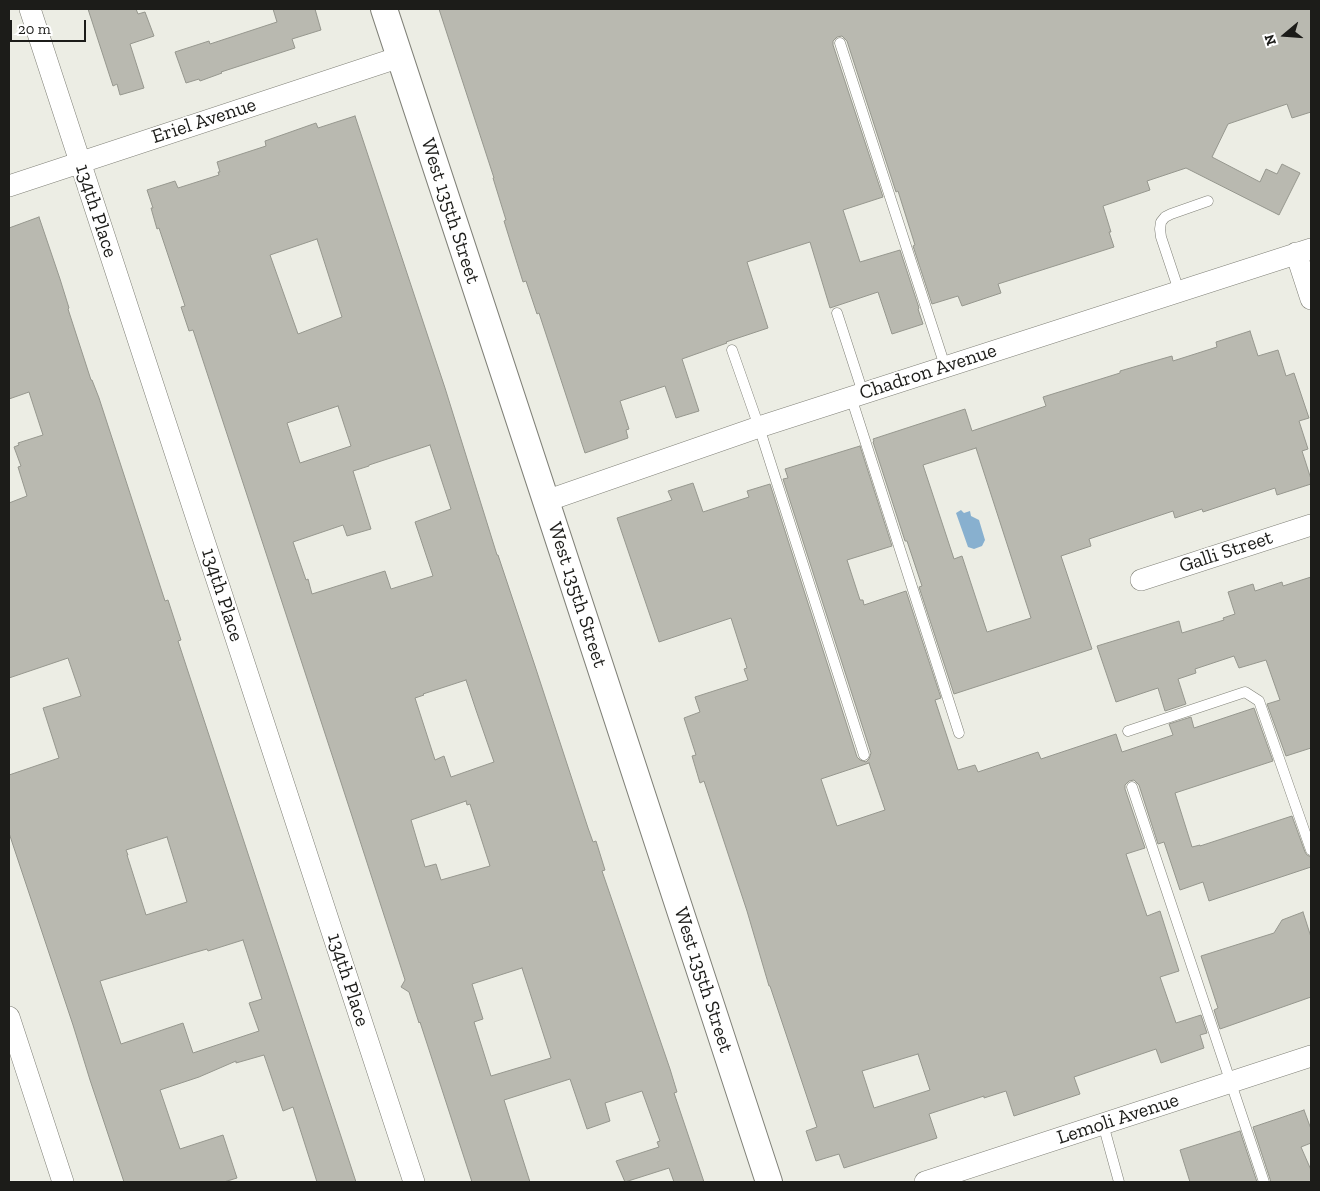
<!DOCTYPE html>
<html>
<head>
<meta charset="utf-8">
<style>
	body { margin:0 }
	#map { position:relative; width:1320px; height:1191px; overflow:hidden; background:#ecede4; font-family:"Zilla Slab",serif }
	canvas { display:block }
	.frame { position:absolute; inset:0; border:10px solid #1c1c19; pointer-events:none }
	.north { position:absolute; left:1260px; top:10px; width:50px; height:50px; -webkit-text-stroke:4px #fff; paint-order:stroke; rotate:252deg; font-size:14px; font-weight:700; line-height:20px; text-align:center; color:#1c1c19 }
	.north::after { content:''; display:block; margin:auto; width:18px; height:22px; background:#1c1c19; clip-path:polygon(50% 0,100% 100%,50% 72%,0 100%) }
	.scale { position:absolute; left:10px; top:20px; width:76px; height:22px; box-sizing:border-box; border:2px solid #1c1c19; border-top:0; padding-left:6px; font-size:15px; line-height:18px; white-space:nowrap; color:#1c1c19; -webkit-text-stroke:4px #fff; paint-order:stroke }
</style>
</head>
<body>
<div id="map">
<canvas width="1320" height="1191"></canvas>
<div class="frame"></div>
<div class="north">N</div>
<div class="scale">20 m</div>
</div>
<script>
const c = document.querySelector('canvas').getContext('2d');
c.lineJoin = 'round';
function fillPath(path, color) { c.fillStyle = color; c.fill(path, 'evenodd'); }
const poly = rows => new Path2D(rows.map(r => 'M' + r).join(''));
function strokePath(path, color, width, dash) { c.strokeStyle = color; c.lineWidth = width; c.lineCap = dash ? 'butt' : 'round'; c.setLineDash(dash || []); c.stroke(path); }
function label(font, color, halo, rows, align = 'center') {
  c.font = font + ' "Zilla Slab",serif'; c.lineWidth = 4; c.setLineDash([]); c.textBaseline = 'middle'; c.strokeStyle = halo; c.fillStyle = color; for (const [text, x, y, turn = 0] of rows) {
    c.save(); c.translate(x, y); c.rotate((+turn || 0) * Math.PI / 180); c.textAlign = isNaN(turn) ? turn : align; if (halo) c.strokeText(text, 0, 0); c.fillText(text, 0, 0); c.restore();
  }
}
const water = poly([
	[961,510,964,513,970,511,971,516,979,520,985,540,982,546,974,549,968,547,956,513]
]);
const building = poly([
	[88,9,136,9,138,14,145,12,154,36,130,44,144,88,120,95,117,84,113,86,88,9],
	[273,9,315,9,321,30,292,39,295,48,221,72,222,73,200,81,199,79,186,83,175,52,209,41,210,44,277,22,273,9],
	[439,9,1311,9,1311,112,1292,118,1287,104,1228,124,1212,157,1260,182,1266,169,1277,174,1282,164,1300,173,1279,215,1186,168,1147,181,1150,190,1103,206,1111,232,1109,232,1114,247,998,284,1001,293,962,306,958,296,932,304,913,246,915,245,898,191,896,192,847,41,842,36,837,37,833,41,833,45,883,197,843,210,860,262,900,250,919,308,918,309,923,324,892,334,878,292,830,308,810,242,747,262,768,328,726,342,727,343,682,359,699,411,676,418,665,386,620,401,629,429,626,430,628,438,585,453,539,313,537,314,526,281,523,282,513,250,504,221,506,220,493,178,494,178,439,9],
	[355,116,445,388,497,555,498,555,535,666,588,828,593,842,596,841,605,870,602,871,670,1069,677,1092,674,1093,704,1182,674,1182,669,1168,625,1182,616,1161,659,1147,657,1142,660,1141,642,1091,605,1103,610,1121,587,1129,570,1079,504,1100,530,1182,472,1182,420,1022,419,1023,409,992,401,987,405,980,351,813,193,330,189,331,181,307,185,306,159,228,157,229,151,208,153,208,147,190,175,181,178,188,219,175,218,172,220,172,217,162,266,146,265,141,316,123,318,128,355,116],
	[317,239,342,317,298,334,270,255,317,239],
	[338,406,351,446,300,463,287,423,338,406],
	[430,445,451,509,415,522,433,576,391,589,385,571,312,594,308,579,306,580,293,542,343,525,347,536,371,529,353,471,369,466,369,465,430,445],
	[466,680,476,710,494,762,451,777,444,756,435,760,415,698,424,695,423,694,466,680],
	[466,801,467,805,470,804,490,866,441,880,436,864,425,867,411,820,466,801],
	[522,968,551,1058,491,1076,474,1022,483,1019,472,984,522,968],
	[39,217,60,279,69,308,68,309,91,380,92,380,99,398,165,601,168,600,181,640,178,641,356,1182,317,1182,293,1107,283,1111,264,1055,236,1063,236,1061,199,1077,160,1090,180,1149,223,1135,237,1178,224,1182,124,1182,90,1080,73,1025,9,833,9,775,59,758,43,708,81,696,68,658,9,678,9,503,27,496,18,467,21,466,14,447,19,445,18,443,43,435,29,392,9,399,9,228,39,217],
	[167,837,187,902,146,915,127,855,128,855,126,850,167,837],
	[243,940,262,999,249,1003,259,1031,193,1053,183,1023,121,1044,100,981,193,953,207,949,208,951,243,940],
	[1250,331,1258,356,1278,350,1286,376,1294,373,1309,418,1299,421,1308,449,1302,451,1311,479,1311,484,1277,495,1275,488,1203,512,1202,509,1175,518,1173,511,1089,539,1091,546,1061,556,1092,649,954,694,919,587,922,586,907,541,905,541,873,442,874,441,873,439,965,409,972,431,1046,406,1043,397,1120,373,1120,371,1144,364,1172,356,1173,361,1217,347,1216,342,1250,331],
	[976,448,1031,618,987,632,962,556,954,559,923,465,976,448],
	[860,446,892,546,847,560,860,600,863,600,864,605,906,591,941,698,935,700,958,770,975,765,978,772,1038,752,1041,759,1116,734,1122,752,1173,735,1169,724,1191,717,1194,728,1254,708,1273,761,1175,793,1192,847,1200,845,1200,846,1292,816,1305,852,1307,855,1311,857,1311,867,1209,901,1203,882,1180,890,1164,842,1158,844,1139,785,1134,780,1129,781,1125,785,1125,789,1145,848,1126,854,1147,916,1160,911,1179,971,1160,977,1176,1023,1201,1015,1207,1033,1200,1035,1204,1048,1161,1063,1156,1049,1074,1077,1080,1094,1014,1116,1006,1091,984,1098,984,1096,929,1114,937,1138,844,1168,839,1154,816,1161,806,1131,817,1127,770,986,769,986,747,911,704,781,700,783,692,756,696,755,684,718,700,712,695,697,748,680,744,669,747,668,731,618,659,642,617,518,672,500,668,491,693,483,703,512,749,497,747,491,770,484,857,757,860,760,866,762,869,759,871,753,783,479,788,478,785,469,860,446],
	[869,763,885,810,837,826,821,779,869,763],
	[918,1054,930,1090,874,1108,862,1071,918,1054],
	[1311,577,1311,748,1286,756,1267,704,1280,700,1266,660,1239,668,1234,656,1195,669,1196,673,1178,679,1186,704,1165,711,1158,688,1116,702,1097,646,1179,621,1182,633,1224,620,1223,618,1235,614,1228,592,1253,584,1255,591,1282,582,1283,586,1311,577],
	[1303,912,1311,937,1311,997,1220,1029,1214,1010,1218,1008,1201,956,1274,933,1282,920,1303,912],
	[1304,1110,1311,1129,1311,1143,1301,1147,1311,1170,1311,1182,1271,1182,1253,1127,1304,1110],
	[1240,1131,1257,1182,1190,1182,1180,1150,1240,1131]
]);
const service = poly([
	[840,43,945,366],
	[1179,291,1161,237,1160,229,1161,222,1165,217,1171,214,1208,201],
	[837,313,863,393],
	[732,350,759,427,864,755],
	[851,397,959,733],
	[1128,731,1245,692,1259,701,1311,850],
	[1132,787,1264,1182],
	[1103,1124,1119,1182]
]);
const minor = poly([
	[30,9,414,1182],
	[9,186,400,57],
	[1296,253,1311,299],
	[546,501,759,427,1311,249],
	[1141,580,1311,525],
	[9,1017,63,1182],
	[925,1182,1311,1056]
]);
const tertiary = poly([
	[384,9,546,501,769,1182]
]);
const streetNames = [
	["Eriel Avenue",204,121,-18],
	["134th Place",96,211,72],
	["West 135th Street",450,211,72],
	["Chadron Avenue",928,372,-18],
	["Galli Street",1226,552,-18],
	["134th Place",222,595,72],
	["West 135th Street",577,595,72],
	["134th Place",348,980,72],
	["West 135th Street",703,980,72],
	["Lemoli Avenue",1118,1119,-18]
];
fillPath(water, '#88b0cf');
fillPath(building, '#b9b9b0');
strokePath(building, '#96978e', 1);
strokePath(service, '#808178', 11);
strokePath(minor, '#808178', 22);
strokePath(tertiary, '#808178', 28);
strokePath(service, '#fff', 10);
strokePath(minor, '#fff', 21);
strokePath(tertiary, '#fff', 26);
label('20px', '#1c1c19', '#fff', streetNames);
</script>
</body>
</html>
